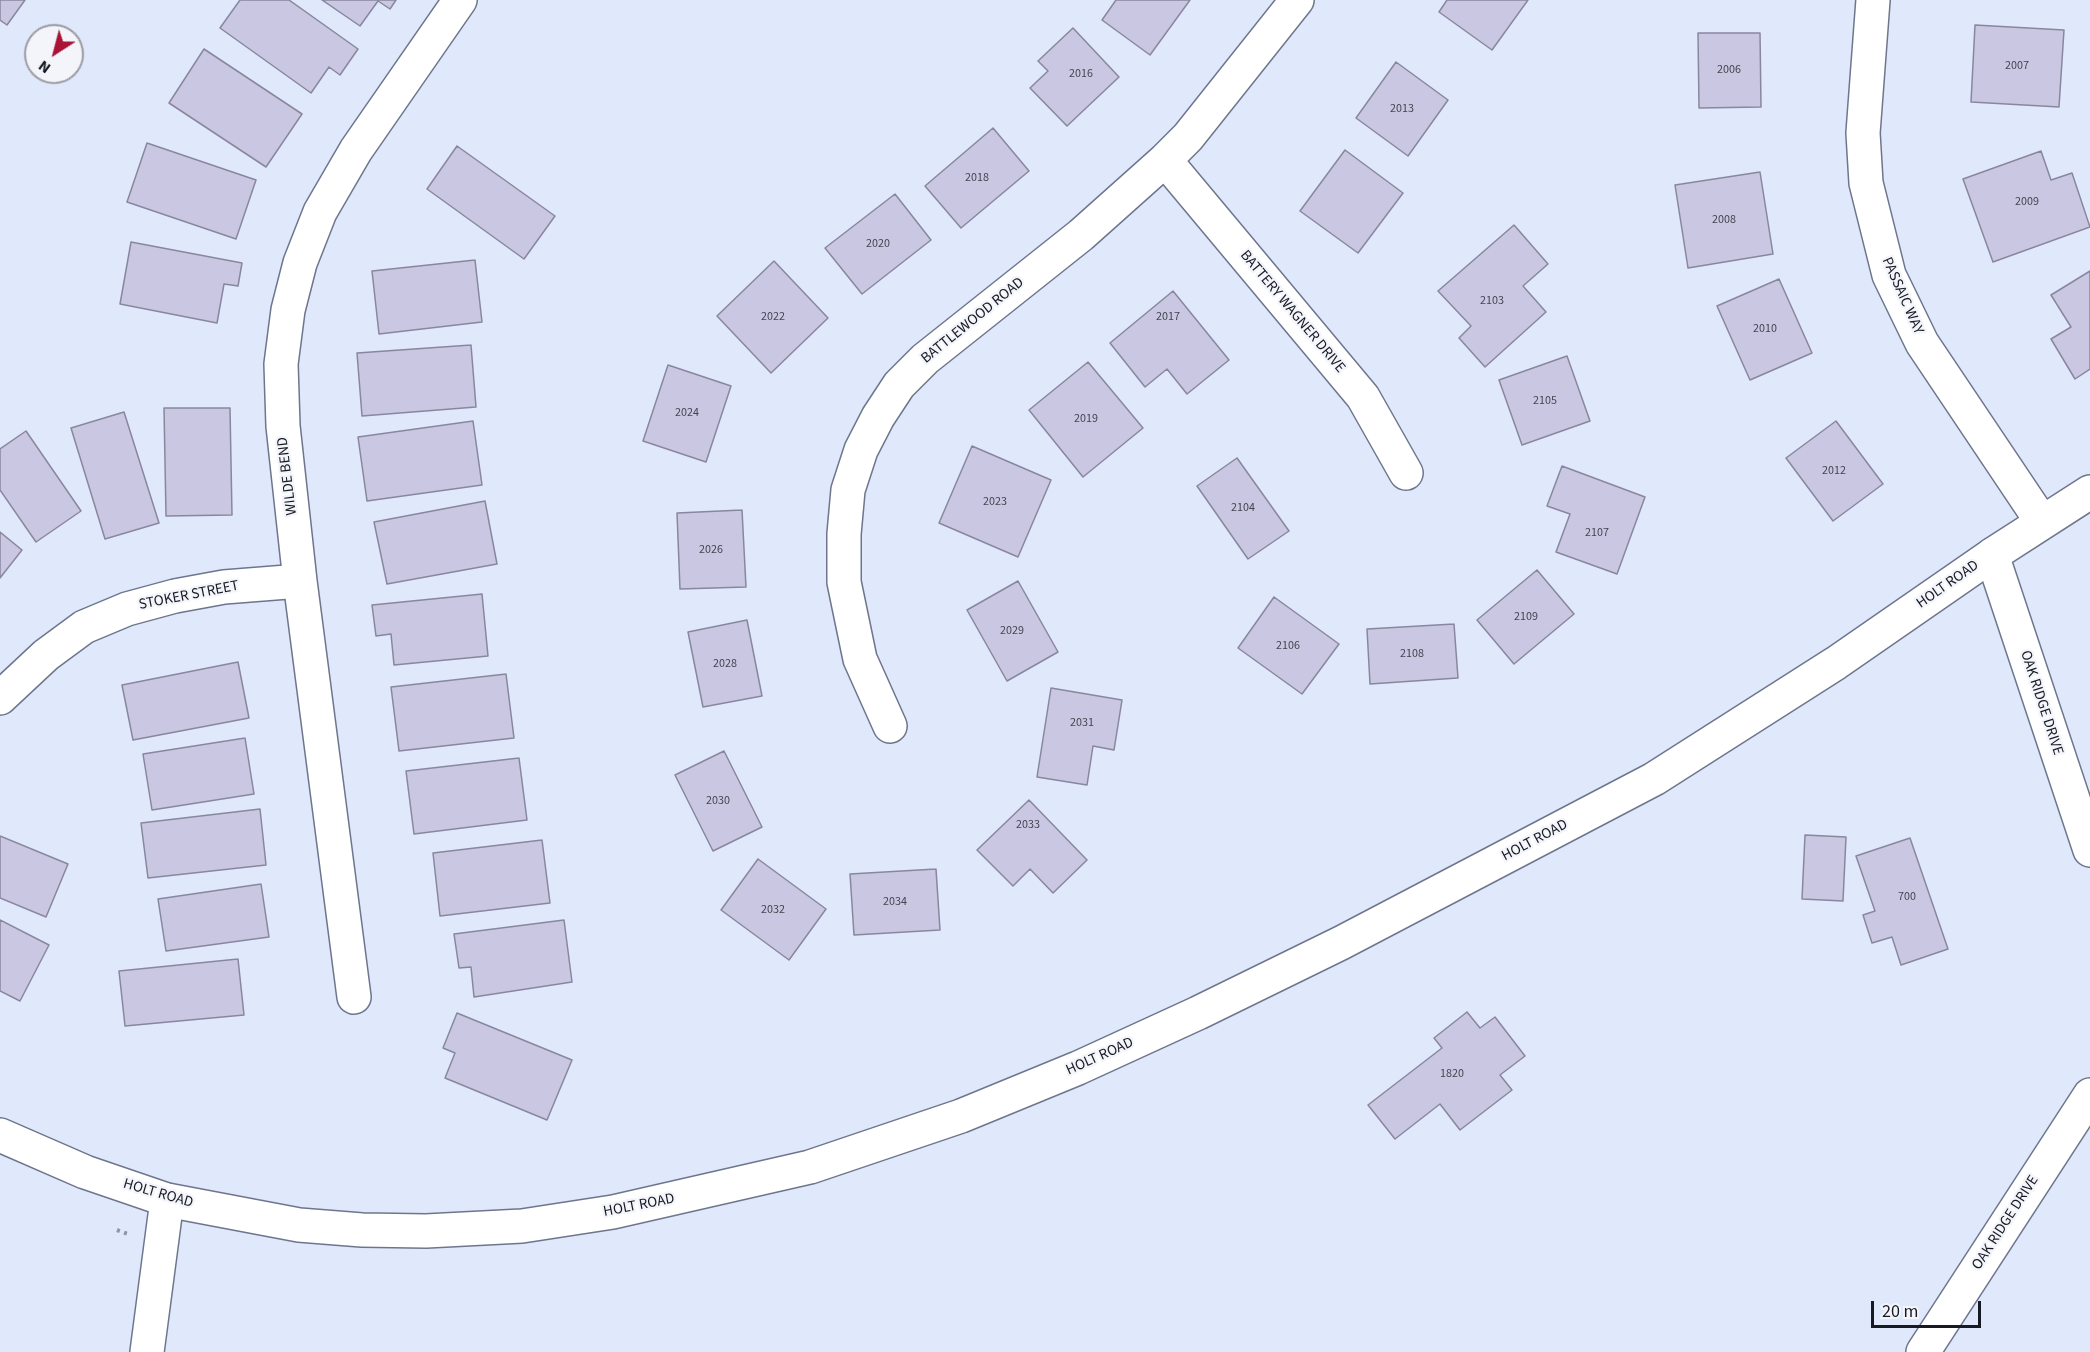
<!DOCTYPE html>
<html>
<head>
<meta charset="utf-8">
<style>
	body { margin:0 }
	#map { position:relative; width:2090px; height:1352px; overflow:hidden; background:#e0e8fc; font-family:"Source Sans 3",sans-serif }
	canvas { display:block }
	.north { position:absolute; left:24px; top:24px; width:60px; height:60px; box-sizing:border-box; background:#f3f5fa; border:2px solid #9b9da4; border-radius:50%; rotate:216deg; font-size:16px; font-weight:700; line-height:24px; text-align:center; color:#171a23 }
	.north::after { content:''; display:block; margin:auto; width:21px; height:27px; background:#aa1335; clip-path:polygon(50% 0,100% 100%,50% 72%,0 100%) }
	.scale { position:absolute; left:1871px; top:1301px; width:110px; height:27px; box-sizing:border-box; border:3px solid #171a23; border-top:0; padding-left:8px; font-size:18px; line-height:21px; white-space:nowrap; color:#171a23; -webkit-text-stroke:4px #f3f5fa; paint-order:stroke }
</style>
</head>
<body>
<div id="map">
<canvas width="2090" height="1352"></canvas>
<div class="north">N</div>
<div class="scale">20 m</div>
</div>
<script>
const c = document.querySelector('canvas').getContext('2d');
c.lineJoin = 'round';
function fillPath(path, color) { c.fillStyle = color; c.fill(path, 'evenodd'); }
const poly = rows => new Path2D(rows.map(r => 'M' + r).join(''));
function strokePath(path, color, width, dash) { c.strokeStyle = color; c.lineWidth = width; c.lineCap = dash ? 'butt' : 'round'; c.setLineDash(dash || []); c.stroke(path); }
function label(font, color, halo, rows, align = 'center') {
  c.font = font + ' "Source Sans 3",sans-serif'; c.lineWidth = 4.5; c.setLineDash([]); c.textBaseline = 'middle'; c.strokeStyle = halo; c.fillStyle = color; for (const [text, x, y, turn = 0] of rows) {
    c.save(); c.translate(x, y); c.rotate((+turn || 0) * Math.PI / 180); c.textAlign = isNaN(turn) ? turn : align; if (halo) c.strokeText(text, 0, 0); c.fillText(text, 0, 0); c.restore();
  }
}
const building = poly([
	[0,0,25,0,7,25,0,20,0,0],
	[240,0,289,0,358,49,340,75,329,67,311,93,220,28,240,0],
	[322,0,396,0,390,9,378,1,360,26,322,0],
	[1116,0,1190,0,1150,55,1102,20,1116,0],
	[1447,0,1528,0,1492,50,1439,12,1447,0],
	[1975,25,2064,30,2059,107,1971,102,1975,25],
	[1073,28,1119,77,1067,126,1030,88,1048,71,1038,61,1073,28],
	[1698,33,1760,33,1761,107,1699,108,1698,33],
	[204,49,302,114,266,167,169,103,204,49],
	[1396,62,1448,100,1408,156,1356,118,1396,62],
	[993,128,1029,171,961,228,925,186,993,128],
	[147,143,256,180,236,239,127,202,147,143],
	[457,146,555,216,524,259,427,189,457,146],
	[1345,150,1403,193,1358,253,1300,211,1345,150],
	[2041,151,2051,180,2072,173,2090,227,1993,262,1963,179,2041,151],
	[1760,172,1773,254,1688,268,1675,185,1760,172],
	[895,194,931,240,862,294,825,248,895,194],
	[1514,225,1548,264,1523,286,1546,312,1485,367,1459,338,1471,326,1438,291,1514,225],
	[131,242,242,263,238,286,224,284,217,323,120,304,131,242],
	[475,260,482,322,379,334,372,271,475,260],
	[774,261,828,318,771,373,717,316,774,261],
	[2090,271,2090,369,2075,379,2051,339,2071,327,2051,295,2090,271],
	[1779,279,1812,353,1750,380,1717,306,1779,279],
	[1173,291,1229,360,1187,394,1167,369,1145,387,1110,343,1173,291],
	[471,345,476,407,362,416,357,353,471,345],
	[1567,356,1590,421,1522,445,1499,380,1567,356],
	[1088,362,1143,428,1083,477,1029,410,1088,362],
	[668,365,731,386,706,462,643,441,668,365],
	[164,408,230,408,232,515,166,516,164,408],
	[124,412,159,523,105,539,71,428,124,412],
	[473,421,482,485,367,501,358,437,473,421],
	[1836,421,1883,484,1833,521,1786,458,1836,421],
	[26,431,81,511,36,542,0,490,0,449,26,431],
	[972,446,1051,480,1018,557,939,523,972,446],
	[1237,458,1289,531,1248,559,1197,486,1237,458],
	[1562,466,1645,497,1617,574,1556,552,1570,514,1547,506,1562,466],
	[485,501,497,564,387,584,374,522,485,501],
	[742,510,746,587,680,589,677,513,742,510],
	[0,532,22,550,0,578,0,532],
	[1537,570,1574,614,1514,664,1477,620,1537,570],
	[1018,581,1058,652,1007,681,967,610,1018,581],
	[482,594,488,656,394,665,391,634,376,636,372,605,482,594],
	[1274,597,1339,644,1302,694,1238,648,1274,597],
	[747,620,762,696,703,707,688,632,747,620],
	[1454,624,1458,678,1370,684,1367,629,1454,624],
	[238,662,249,718,133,740,122,685,238,662],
	[506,674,514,738,399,751,391,687,506,674],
	[1051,688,1122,700,1114,750,1093,746,1087,785,1037,777,1051,688],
	[245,738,254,794,152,810,143,754,245,738],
	[724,751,762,827,713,851,675,775,724,751],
	[519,758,527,820,414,834,406,771,519,758],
	[1029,800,1087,860,1053,893,1030,869,1013,886,977,850,1029,800],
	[260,809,266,865,148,878,141,823,260,809],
	[1805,835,1846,837,1843,901,1802,899,1805,835],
	[0,836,68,864,46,917,0,898,0,836],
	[1910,838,1948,949,1901,965,1892,937,1872,943,1863,915,1875,911,1856,856,1910,838],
	[542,840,550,903,440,916,433,853,542,840],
	[758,859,826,909,789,960,721,910,758,859],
	[936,869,940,930,854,935,850,874,936,869],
	[261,884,269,937,166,951,158,899,261,884],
	[0,920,49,945,20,1001,0,991,0,920],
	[564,920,572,982,474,997,471,967,459,968,454,934,564,920],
	[238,959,244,1015,125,1026,119,971,238,959],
	[1467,1012,1480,1028,1495,1017,1525,1056,1500,1075,1512,1090,1460,1130,1440,1104,1395,1139,1368,1105,1442,1048,1434,1038,1467,1012],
	[457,1013,572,1060,547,1120,445,1078,455,1053,443,1048,457,1013]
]);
const path = poly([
	[117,1230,128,1234]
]);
const minor = poly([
	[1873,0,1863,133,1866,183,1889,275,1922,343,2042,522],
	[1165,160,1363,397,1406,473],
	[1992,555,2090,850],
	[0,698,46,655,84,627,127,609,175,596,224,587,300,581],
	[890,726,860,659,844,582,844,534,848,490,861,450,878,417,899,385,925,359,1081,235,1165,160,1188,137,1297,0],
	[354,997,300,581,283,426,281,364,288,310,300,263,320,212,356,150,460,0],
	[147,1352,167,1200],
	[1923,1352,2090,1095]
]);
const tertiary = poly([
	[0,1135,85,1172,167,1200,299,1225,362,1230,426,1231,522,1226,613,1212,810,1167,961,1116,1078,1068,1198,1013,1341,943,1654,779,1836,663,1992,555,2090,492]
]);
const numberNames = [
	["2007",2017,66],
	["2006",1729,70],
	["2016",1081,74],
	["2013",1402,109],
	["2018",977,178],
	["2009",2027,202],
	["2008",1724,220],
	["2020",878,244],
	["2103",1492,301],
	["2022",773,317],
	["2017",1168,317],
	["2010",1765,329],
	["2105",1545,401],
	["2024",687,413],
	["2019",1086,419],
	["2012",1834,471],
	["2023",995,502],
	["2104",1243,508],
	["2107",1597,533],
	["2026",711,550],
	["2109",1526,617],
	["2029",1012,631],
	["2106",1288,646],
	["2108",1412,654],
	["2028",725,664],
	["2031",1082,723],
	["2030",718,801],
	["2033",1028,825],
	["700",1907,897],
	["2034",895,902],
	["2032",773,910],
	["1820",1452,1074]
];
const streetNames = [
	["PASSAIC WAY",1902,296,66],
	["BATTERY WAGNER DRIVE",1292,312,50],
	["BATTLEWOOD ROAD",973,321,-39],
	["WILDE BEND",288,476,-97],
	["HOLT ROAD",1948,585,-35],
	["STOKER STREET",189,596,-11],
	["OAK RIDGE DRIVE",2041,703,72],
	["HOLT ROAD",1535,841,-28],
	["HOLT ROAD",1100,1057,-24],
	["HOLT ROAD",158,1194,16],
	["HOLT ROAD",639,1206,-11],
	["OAK RIDGE DRIVE",2006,1223,-57]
];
fillPath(building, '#c9c7e1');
strokePath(building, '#89879f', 1.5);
strokePath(minor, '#6d768c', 36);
strokePath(tertiary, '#6d768c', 36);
strokePath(path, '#8f95a5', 4, [3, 4.5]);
strokePath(minor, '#fff', 33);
strokePath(tertiary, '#fff', 33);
label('12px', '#444552', null, numberNames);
label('15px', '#171a23', '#f3f5fa', streetNames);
</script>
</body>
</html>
